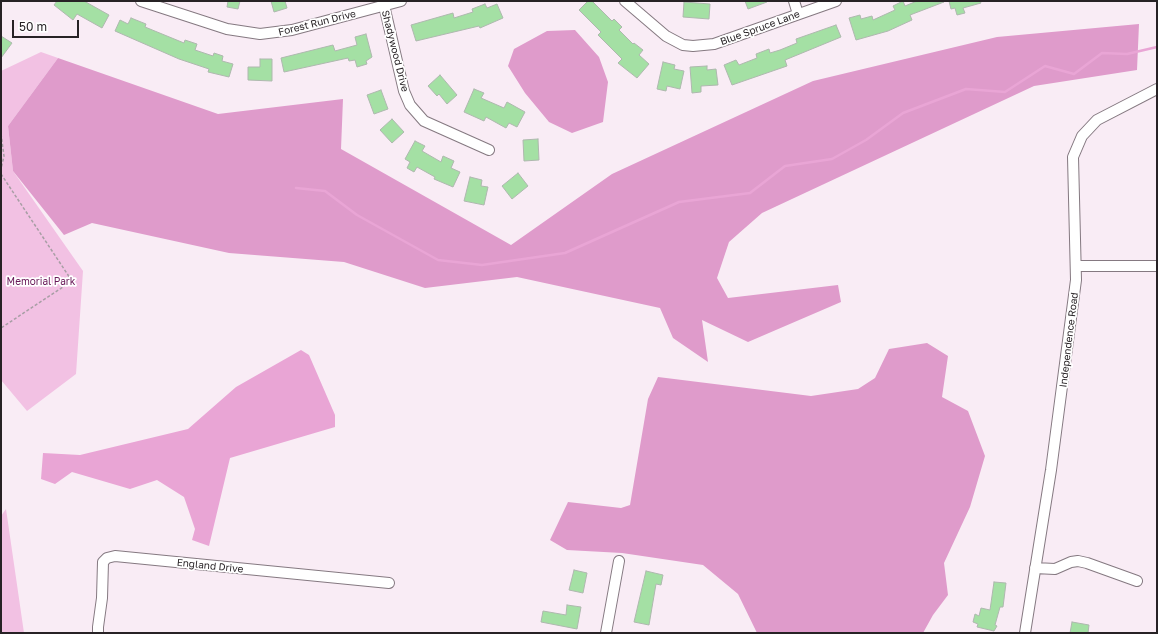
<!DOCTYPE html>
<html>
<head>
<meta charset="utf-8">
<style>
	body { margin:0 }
	#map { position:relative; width:1158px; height:634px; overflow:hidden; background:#f9ecf5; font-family:"Golos Text",sans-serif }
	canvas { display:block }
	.frame { position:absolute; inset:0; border:2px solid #272225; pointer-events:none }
	.scale { position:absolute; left:12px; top:20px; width:67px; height:18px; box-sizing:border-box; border:2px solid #272225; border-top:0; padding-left:5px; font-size:12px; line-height:14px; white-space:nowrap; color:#272225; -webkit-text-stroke:3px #fff; paint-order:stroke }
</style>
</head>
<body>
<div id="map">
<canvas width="1158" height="634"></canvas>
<div class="frame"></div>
<div class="scale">50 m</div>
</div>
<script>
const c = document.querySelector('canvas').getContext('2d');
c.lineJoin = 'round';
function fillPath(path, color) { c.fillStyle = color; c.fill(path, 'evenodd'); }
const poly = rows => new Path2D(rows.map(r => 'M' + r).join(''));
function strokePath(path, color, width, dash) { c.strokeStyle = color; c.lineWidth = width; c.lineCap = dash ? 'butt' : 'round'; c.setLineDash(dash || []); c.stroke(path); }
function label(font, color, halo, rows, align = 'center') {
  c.font = font + ' "Golos Text",sans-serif'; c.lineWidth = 3.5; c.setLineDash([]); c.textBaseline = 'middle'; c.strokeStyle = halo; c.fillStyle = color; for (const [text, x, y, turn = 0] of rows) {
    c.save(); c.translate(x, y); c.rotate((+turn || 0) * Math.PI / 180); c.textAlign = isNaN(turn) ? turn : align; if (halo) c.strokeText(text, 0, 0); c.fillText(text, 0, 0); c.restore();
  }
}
const green = poly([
	[41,52,58,58,8,126,13,171,83,271,76,374,27,411,1,380,1,71],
	[6,509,24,633,1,633,1,516]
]);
const forest = poly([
	[1139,24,1137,70,1034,86,762,213,729,242,717,278,728,298,838,285,841,302,748,342,702,320,708,362,673,338,660,308,517,277,425,288,344,262,229,253,92,223,64,235,13,171,8,126,58,58,218,114,343,99,341,149,511,245,612,174,813,81,997,37],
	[575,30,599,57,608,82,603,122,572,133,549,122,525,93,508,66,514,49,547,31],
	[927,343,948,356,942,397,968,411,985,456,970,507,944,563,948,595,933,615,923,633,757,633,738,594,703,565,622,553,567,550,550,540,568,502,621,508,630,505,648,399,658,377,811,396,858,389,875,378,889,349]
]);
const water = poly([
	[301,350,309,355,335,415,335,427,230,458,209,546,192,540,195,529,184,497,157,480,130,489,72,472,55,484,41,479,43,453,80,455,188,429,236,387]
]);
const stream = poly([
	[296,188,325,191,357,215,438,260,482,265,565,253,679,202,750,193,785,166,832,159,866,140,903,113,966,89,1005,92,1045,66,1074,74,1102,53,1127,54,1157,47]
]);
const building = poly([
	[57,1,84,1,109,15,102,28,77,14,73,20,54,5,57,1],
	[228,1,240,1,238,9,227,7,228,1],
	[271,1,285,1,287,8,274,12,271,1],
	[588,1,592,1,612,21,614,19,622,27,619,30,633,44,634,43,643,50,639,55,649,64,637,78,618,63,622,59,598,35,601,32,579,10,588,1],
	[745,1,767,1,767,2,748,9,745,1],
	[903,1,905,6,917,1,944,2,910,15,912,20,888,31,856,40,849,18,860,15,861,19,872,16,873,20,895,10,893,6,903,1],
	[949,1,980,1,981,3,963,8,965,13,957,15,955,8,951,9,949,1],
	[684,2,710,4,709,19,683,17,684,2],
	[485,4,487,8,497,4,503,18,480,28,479,26,416,41,411,25,453,13,454,18,473,12,472,9,485,4],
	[131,18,146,24,145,27,184,43,185,40,197,44,195,50,213,56,214,53,223,56,222,61,233,64,229,77,208,72,209,69,179,59,115,31,120,20,128,24,131,18],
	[836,25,841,37,785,60,787,66,732,85,724,65,736,60,739,65,757,58,756,54,769,49,770,53,780,50,797,43,796,39,836,25],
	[366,34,372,57,366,61,367,64,357,67,355,60,349,61,348,58,284,72,281,58,333,45,335,51,357,45,355,37,366,34],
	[1,36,12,43,1,58,1,36],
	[260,59,272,59,272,81,248,80,248,67,260,67,260,59],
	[663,62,675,65,674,69,684,71,680,89,667,86,666,91,657,89,663,62],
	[707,66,707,70,716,69,718,85,701,86,701,92,692,93,690,67,707,66],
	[440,75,457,95,447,104,439,94,437,96,428,86,440,75],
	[474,89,484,93,481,98,504,108,507,102,525,112,517,127,509,123,506,128,486,117,484,121,464,112,474,89],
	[381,90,388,109,374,114,367,95,381,90],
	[392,119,404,132,392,143,380,130,392,119],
	[538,139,539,160,524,161,523,140,538,139],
	[415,141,425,146,422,151,441,162,443,156,454,161,451,168,460,172,453,187,434,179,435,177,417,167,414,172,407,168,410,162,405,159,415,141],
	[518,173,528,186,512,199,502,186,518,173],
	[470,177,482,180,481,186,488,187,484,205,464,201,470,177],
	[574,570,587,573,583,593,569,590,574,570],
	[646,571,663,575,661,585,656,584,649,625,634,622,646,571],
	[994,582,1006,583,1003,607,1000,607,995,625,997,626,994,631,977,627,978,624,973,622,975,614,979,616,981,608,990,610,994,582],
	[567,605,581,607,577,629,541,622,543,611,566,615,567,605],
	[1072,622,1089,625,1088,633,1070,633,1072,622]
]);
const path = poly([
	[1,134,4,156,1,169],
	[1,174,72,281,1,328]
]);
const minor = poly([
	[141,1,227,29,260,34,292,30,401,1],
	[383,1,404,91,410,105,424,121,489,150],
	[625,1,666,36,683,45,693,46,714,44,836,1],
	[794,1,798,14],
	[1076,266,1157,266],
	[1035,568,1055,569,1071,562,1078,561,1087,563,1137,581],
	[98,633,98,627,102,598,103,562,107,558,115,556,389,583],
	[606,633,619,561],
	[1025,633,1051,470,1076,280,1073,157,1082,136,1097,120,1157,89]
]);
const streetNames = [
	["Forest Run Drive",317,23,-14],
	["Blue Spruce Lane",760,28,-20],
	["Shadywood Drive",395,51,76],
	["Independence Road",1069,340,-83],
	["England Drive",210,566,6]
];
const parkNames = [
	["Memorial Park",41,282]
];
fillPath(green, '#f2c1e3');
fillPath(forest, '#df9bcb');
fillPath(water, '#e9a5d5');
strokePath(stream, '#e9a5d5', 2.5);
fillPath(building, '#a4e0a4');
strokePath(building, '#aeb8ae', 1);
strokePath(minor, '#857981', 12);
strokePath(path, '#a79ea4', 1.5, [3, 2]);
strokePath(minor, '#fff', 10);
label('10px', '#272225', '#fff', streetNames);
label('10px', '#681958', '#fff', parkNames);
</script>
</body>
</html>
